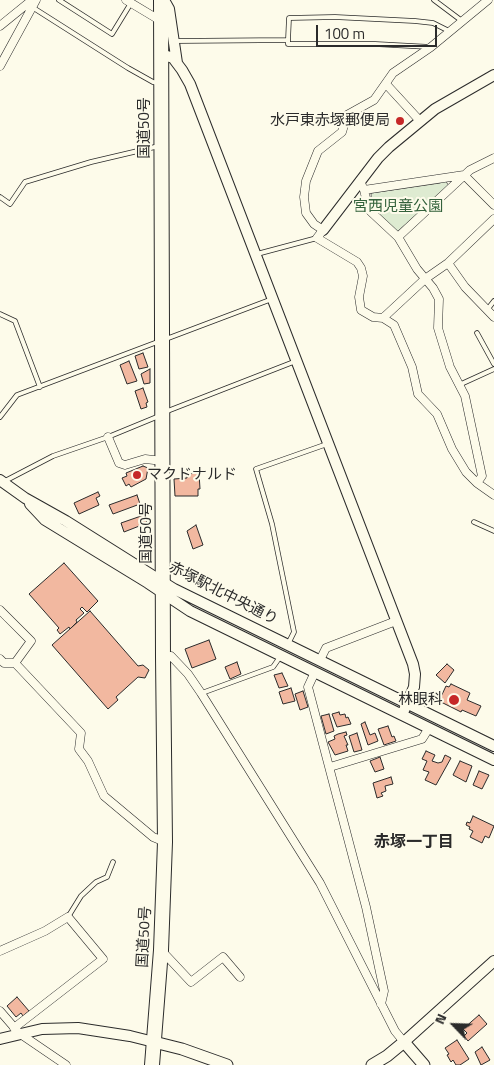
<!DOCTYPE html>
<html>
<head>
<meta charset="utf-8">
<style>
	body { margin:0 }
	#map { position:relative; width:494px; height:1065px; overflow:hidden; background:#fdfbea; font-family:"Titillium Web",sans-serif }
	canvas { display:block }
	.north { position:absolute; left:429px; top:1000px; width:50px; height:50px; -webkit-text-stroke:4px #fdfbea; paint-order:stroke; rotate:294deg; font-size:14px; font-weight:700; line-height:20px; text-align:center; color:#2b2b2b }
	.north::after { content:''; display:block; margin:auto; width:18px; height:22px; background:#2b2b2b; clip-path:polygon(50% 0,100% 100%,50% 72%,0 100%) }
	.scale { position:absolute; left:316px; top:25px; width:121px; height:22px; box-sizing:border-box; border:2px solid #2b2b2b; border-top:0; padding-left:6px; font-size:15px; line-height:18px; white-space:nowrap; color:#2b2b2b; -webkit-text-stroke:4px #fdfbea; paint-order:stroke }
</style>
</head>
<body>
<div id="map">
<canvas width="494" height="1065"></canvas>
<div class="north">N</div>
<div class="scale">100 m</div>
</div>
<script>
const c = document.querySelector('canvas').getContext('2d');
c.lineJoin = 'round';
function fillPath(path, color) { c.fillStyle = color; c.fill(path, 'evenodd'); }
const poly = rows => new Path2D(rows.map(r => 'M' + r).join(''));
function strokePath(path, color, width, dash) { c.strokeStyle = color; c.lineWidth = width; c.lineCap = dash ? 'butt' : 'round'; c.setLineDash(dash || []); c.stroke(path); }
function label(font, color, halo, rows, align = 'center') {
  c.font = font + ' "Titillium Web","Noto Sans JP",sans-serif'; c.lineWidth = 4; c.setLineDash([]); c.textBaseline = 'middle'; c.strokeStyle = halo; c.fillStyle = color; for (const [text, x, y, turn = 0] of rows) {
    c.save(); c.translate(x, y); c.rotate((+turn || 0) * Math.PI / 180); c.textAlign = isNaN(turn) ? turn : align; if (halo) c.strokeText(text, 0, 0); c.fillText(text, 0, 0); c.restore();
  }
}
const green = poly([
	[445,180,449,186,397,232,372,208,371,193,440,183,445,180]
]);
const building = poly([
	[143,353,148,367,139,369,135,356,143,353],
	[129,361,137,381,127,384,120,365,129,361],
	[150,369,150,383,144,384,141,374,150,369],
	[143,388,148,402,146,403,147,407,141,409,135,391,143,388],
	[143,466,148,468,146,479,131,487,129,484,126,486,122,478,127,476,126,473,143,466],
	[199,473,200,489,198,489,198,496,175,496,174,479,187,478,187,474,199,473],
	[98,492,100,496,96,498,99,505,79,514,74,503,98,492],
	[137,495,140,504,113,514,109,505,137,495],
	[144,515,147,523,124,532,121,523,144,515],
	[196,525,203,545,193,549,187,531,196,525],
	[64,563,98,601,87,612,82,607,80,609,84,613,76,620,77,622,70,629,69,627,60,634,57,630,59,628,29,594,64,563],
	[90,611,138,666,143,665,149,670,145,678,138,677,116,697,118,700,108,709,52,645,90,611],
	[209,640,216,659,192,668,185,649,209,640],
	[237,662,241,674,230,679,225,667,237,662],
	[447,664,454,670,445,683,436,675,447,664],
	[282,673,288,686,279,688,274,675,282,673],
	[451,684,470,693,467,700,481,706,476,716,462,710,461,712,439,701,446,686,449,687,451,684],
	[291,688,295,701,283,704,279,692,291,688],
	[303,691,308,707,300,710,295,694,303,691],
	[339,712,340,715,345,714,346,718,348,717,351,724,337,727,332,714,339,712],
	[329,714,334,731,326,734,321,716,329,714],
	[365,722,370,735,375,733,378,741,368,745,361,724,365,722],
	[388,726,392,737,394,736,396,741,384,745,378,729,388,726],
	[346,732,347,735,344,736,348,745,346,745,348,751,335,755,328,742,335,739,334,736,338,734,346,732],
	[357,733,362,750,354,752,349,736,357,733],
	[426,751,435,755,432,761,438,763,442,762,445,755,451,758,436,785,425,780,429,772,423,770,427,761,422,759,426,751],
	[380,757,384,769,375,772,370,761,380,757],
	[460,761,472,766,466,782,453,775,460,761],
	[479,771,489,775,482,789,473,785,479,771],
	[391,777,393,784,385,786,386,791,381,793,383,796,377,798,373,783,391,777],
	[473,816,494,826,489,838,485,836,482,843,470,837,473,831,469,829,470,827,466,825,467,822,470,823,473,816],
	[17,997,29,1011,23,1016,21,1013,16,1017,7,1006,17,997],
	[479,1015,487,1024,468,1041,464,1036,467,1033,463,1029,479,1015],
	[457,1040,469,1059,460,1065,456,1065,453,1060,451,1062,447,1055,449,1054,445,1048,457,1040],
	[482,1047,490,1060,481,1065,475,1052,482,1047]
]);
const lane = poly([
	[59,0,112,34,131,3],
	[434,0,462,21],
	[32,7,128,68,153,82,158,83],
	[288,40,289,18,335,17,415,21,433,23,449,31],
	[175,41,288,40,288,44,375,44,430,47],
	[0,197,10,204,25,182,91,162,159,146],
	[257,254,317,238],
	[487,310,494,301],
	[0,314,15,321,40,387],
	[477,333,494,364],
	[166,339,272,299],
	[459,385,494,369],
	[165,412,296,361],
	[0,417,17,395,160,341],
	[5,481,53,456,108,437,159,416],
	[474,522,494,531],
	[288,644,294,632,272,524,256,469,327,444],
	[202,693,273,667,280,657],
	[68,917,81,896,96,882,107,877,113,862]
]);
const street = poly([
	[126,0,161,21],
	[488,0,431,47,393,73,374,100,347,115,342,132,318,151,306,181,304,197,306,213,314,224,323,230,317,238,357,262,361,268,363,276,359,297,361,310,373,317,383,318,394,325,412,367,418,394,437,414,452,449,466,472,477,483,494,495],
	[0,26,32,0],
	[0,66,36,0],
	[386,84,420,121],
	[360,181,364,190,369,210,398,237,417,269,433,288,439,299,438,328,450,367,465,396,482,476,477,483],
	[364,190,464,175,494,205],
	[398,237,470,170,494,158],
	[448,263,465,287,494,317],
	[383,318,425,279,448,263,494,219],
	[108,437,119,463,125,465,145,459,163,461],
	[0,610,31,641,15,663,4,663,0,659],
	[163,657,171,656,188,674,201,693,320,883,395,1031,404,1042],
	[320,660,326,648,396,621],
	[15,663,81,733,79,749,88,761,104,796,153,837,165,842],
	[315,672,308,687,366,907,384,991,381,1004],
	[330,767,422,739,429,728],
	[161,950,191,982,223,957,240,977],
	[0,951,45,931,68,917,103,959,14,1028],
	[0,1011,19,1033,66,1065]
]);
const secondary = poly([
	[164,0,169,9,177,63],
	[161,54,173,58,182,70,190,84,413,664,415,674,414,687,402,715],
	[323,230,378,158,389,147,435,109,494,75],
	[0,480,25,498,66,521,174,589,494,746],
	[30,504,45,520,148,583,190,611,494,760],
	[0,1039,42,1029,78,1028,130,1036,154,1042],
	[404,1042,494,961]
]);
const primary = poly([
	[154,1042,182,1049,227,1065],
	[372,1065,387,1056,404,1042,424,1065]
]);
const highway = poly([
	[152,1065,161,950,165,842,163,657,161,0]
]);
const markers = [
	[400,121,5,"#c62828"],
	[137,475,5,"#c62828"],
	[454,700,6,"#c62828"]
];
const poiNames = [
	["水戸東赤塚郵便局",390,121],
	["マクドナルド",147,475,"left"],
	["林眼科",443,700]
];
const streetNames = [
	["国道50号",145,128,-90],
	["国道50号",147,533,-90],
	["赤塚駅北中央通り",223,594,27],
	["国道50号",145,937,-87]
];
const parkNames = [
	["宮西児童公園",398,207]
];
const neighbourhoodNames = [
	["赤塚一丁目",414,843]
];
fillPath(green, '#deebd1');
strokePath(green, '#74746e', 1);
fillPath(building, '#f2b8a0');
strokePath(building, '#2b2b2b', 1);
strokePath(lane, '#2b2b2b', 5.5);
strokePath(street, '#2b2b2b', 9);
strokePath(secondary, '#2b2b2b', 12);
strokePath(primary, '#2b2b2b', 13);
strokePath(highway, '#2b2b2b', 16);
strokePath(lane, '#fdfbea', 4);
strokePath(street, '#fdfbea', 8);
strokePath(secondary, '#fdfbea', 10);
strokePath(primary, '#fdfbea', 11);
strokePath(highway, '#fdfbea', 14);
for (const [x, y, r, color] of markers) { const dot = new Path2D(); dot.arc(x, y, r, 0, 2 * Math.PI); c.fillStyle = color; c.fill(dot); strokePath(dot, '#fdfbea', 2); }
label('15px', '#2b2b2b', '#fdfbea', poiNames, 'right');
label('15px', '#2b2b2b', '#fdfbea', streetNames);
label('15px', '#34623c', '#fdfbea', parkNames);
label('bold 16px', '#2b2b2b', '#fdfbea', neighbourhoodNames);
</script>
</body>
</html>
